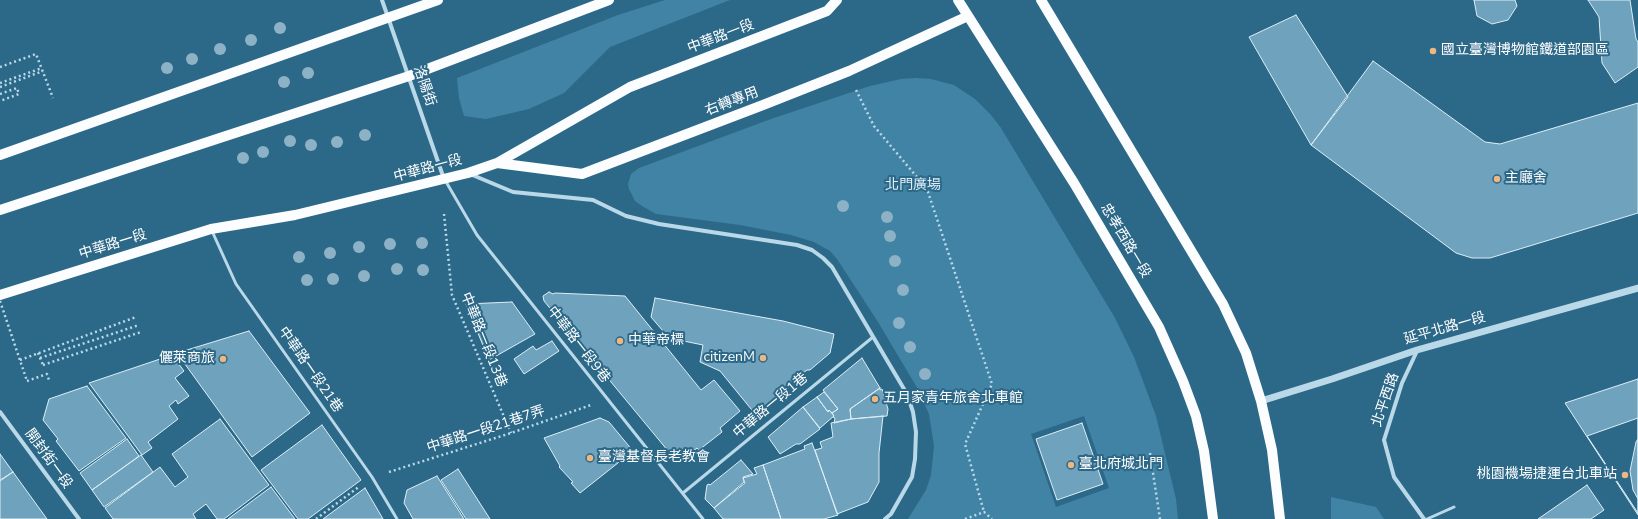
<!DOCTYPE html>
<html>
<head>
<meta charset="utf-8">
<style>
	body { margin:0 }
	canvas { display:block; background:#2c6888 }
</style>
</head>
<body>
<canvas width="1638" height="519"></canvas>
<script>
const c = document.querySelector('canvas').getContext('2d');
c.lineJoin = 'round';
function fillPath(path, color) { c.fillStyle = color; c.fill(path, 'evenodd'); }
const poly = rows => new Path2D(rows.map(r => 'M' + r).join(''));
function strokePath(path, color, width, dash) { c.strokeStyle = color; c.lineWidth = width; c.lineCap = dash ? 'butt' : 'round'; c.setLineDash(dash || []); c.stroke(path); }
function label(font, color, halo, rows, align = 'center') {
  c.font = font + ' "Nunito Sans","Noto Sans TC",sans-serif'; c.lineWidth = 4; c.setLineDash([]); c.textBaseline = 'middle'; c.strokeStyle = halo; c.fillStyle = color; for (const [text, x, y, turn = 0] of rows) {
    c.save(); c.translate(x, y); c.rotate((+turn || 0) * Math.PI / 180); c.textAlign = isNaN(turn) ? turn : align; if (halo) c.strokeText(text, 0, 0); c.fillText(text, 0, 0); c.restore();
  }
}
const green = poly([
	[665,0,730,0,610,47,564,93,529,109,486,119,464,116,459,98,457,78,618,15],
	[916,78,931,79,954,85,975,99,991,115,1001,128,1115,318,1134,357,1156,416,1176,499,1178,519,908,519,926,490,931,475,934,446,929,414,919,391,878,322,837,259,830,251,814,242,791,235,740,225,656,214,642,206,635,201,629,189,628,184,631,174,639,168,771,119,870,86,901,79],
	[1084,416,1109,488,1056,507,1031,434],
	[1331,497,1376,507,1384,519,1331,519]
]);
const building = poly([
	[1474,0,1515,0,1517,6,1508,20,1492,24,1477,16,1474,0],
	[1588,0,1630,0,1636,39,1638,42,1638,67,1615,83,1602,63,1599,17,1588,0],
	[1296,15,1348,97,1311,145,1249,37,1296,15],
	[1373,61,1485,142,1500,144,1638,103,1638,213,1490,258,1472,258,1456,253,1311,145,1373,61],
	[549,292,553,294,555,293,625,296,701,390,714,380,740,411,720,428,722,432,699,450,697,448,678,463,544,301,543,296,549,292],
	[655,298,783,321,834,334,830,353,810,370,807,370,797,378,798,380,756,415,720,371,700,362,703,345,669,338,651,317,655,298],
	[512,302,535,334,489,360,466,304,512,302],
	[249,331,310,413,252,457,177,353,249,331],
	[552,341,559,351,524,374,514,359,533,346,536,350,552,341],
	[172,355,184,371,175,378,189,396,178,404,176,400,169,406,178,419,148,442,152,448,142,455,89,383,172,355],
	[862,358,880,388,850,409,851,419,834,423,835,418,833,417,834,416,832,413,838,409,823,390,862,358],
	[1638,379,1638,515,1565,403,1638,379],
	[87,386,126,438,79,471,56,441,58,439,43,420,49,399,87,386],
	[880,388,880,390,882,389,888,409,887,416,851,419,850,409,880,388],
	[824,392,838,409,832,413,829,410,828,412,817,397,824,392],
	[817,397,828,412,829,410,834,416,820,428,803,407,817,397],
	[803,407,820,429,800,444,796,444,780,454,768,437,803,407],
	[883,416,879,453,879,482,868,502,837,514,815,450,822,448,820,442,833,437,831,423,851,419,883,416],
	[600,418,609,422,633,451,580,493,571,483,573,482,559,467,560,466,544,438,600,418],
	[1638,418,1638,513,1587,436,1638,418],
	[220,419,269,485,224,519,217,519,206,504,193,514,196,519,113,519,105,508,160,467,175,487,188,477,172,454,220,419],
	[1082,423,1103,484,1057,500,1036,439,1082,423],
	[322,425,361,480,308,519,298,519,261,470,322,425],
	[127,439,139,456,92,490,80,473,127,439],
	[1638,439,1638,499,1633,490,1630,471,1636,442,1638,439],
	[812,443,838,515,824,519,781,519,763,465,805,449,804,446,812,443],
	[0,454,13,472,0,480,0,454],
	[141,455,153,472,104,507,92,490,141,455],
	[741,460,753,474,743,477,744,482,714,508,705,499,707,485,709,484,710,485,741,460],
	[763,465,781,519,723,519,714,508,745,483,743,478,757,474,754,468,763,465],
	[458,469,490,519,466,519,441,480,458,469],
	[13,472,47,519,0,519,0,481,13,472],
	[437,476,464,519,413,519,404,503,407,490,437,476],
	[1587,485,1604,510,1591,519,1538,519,1587,485],
	[271,487,295,519,228,519,271,487],
	[365,488,383,519,323,519,365,488]
]);
const path = poly([
	[0,67,36,54,53,98],
	[0,83,42,68],
	[0,87,43,71],
	[856,90,874,126,927,189,992,384,965,444,984,512],
	[0,94,17,88,19,94,0,101],
	[444,214,452,295,511,433],
	[40,358,139,325],
	[20,360,136,317],
	[43,365,141,332],
	[27,381,47,374,49,380],
	[1150,453,1160,519],
	[389,472,511,433,591,405],
	[316,519,360,486],
	[965,519,984,512,992,519]
]);
const service = poly([
	[445,180,477,235,703,519],
	[212,231,236,284,372,477,397,519],
	[683,493,873,337],
	[1427,519,1454,507]
]);
const minor = poly([
	[382,0,444,179],
	[470,174,513,192,593,200,626,216,659,224,797,245,812,250,823,258,832,267,888,362,907,394,913,412,916,432,915,459,912,477,891,514,885,519],
	[1417,351,1402,383,1384,440,1394,477,1424,519],
	[0,412,79,519]
]);
const tertiary = poly([
	[1261,401,1332,379,1417,350,1638,288]
]);
const primary = poly([
	[958,0,1074,183,1159,327,1183,381,1196,416,1204,451,1213,519],
	[1041,0,1223,304,1246,353,1261,401,1272,450,1280,519],
	[0,155,438,0],
	[497,163,582,174,763,105,849,71,968,16],
	[0,210,409,76,609,0],
	[0,295,211,229,295,215,468,173,497,163,630,87,827,11,837,0]
]);
const pathBridge = poly([
	[0,301,27,381],
	[38,353,43,365]
]);
const trees = [
	[280,28],
	[251,40],
	[220,49],
	[192,59],
	[167,68],
	[308,73],
	[284,82],
	[365,135],
	[290,141],
	[337,142],
	[311,145],
	[263,152],
	[243,158],
	[843,206],
	[887,217],
	[890,236],
	[422,243],
	[390,244],
	[359,247],
	[330,253],
	[299,257],
	[895,261],
	[397,269],
	[423,270],
	[364,276],
	[333,279],
	[307,280],
	[903,290],
	[899,323],
	[910,347],
	[925,374]
];
const markers = [
	[1433,51,4,"#edb782"],
	[1497,179,4,"#edb782"],
	[620,341,4,"#edb782"],
	[763,358,4,"#edb782"],
	[223,359,4,"#edb782"],
	[875,399,4,"#edb782"],
	[590,458,4,"#edb782"],
	[1071,465,4,"#edb782"],
	[1625,475,4,"#edb782"]
];
const streetNames = [
	["中華路一段",721,37,-21],
	["洛陽街",424,86,71],
	["右轉專用",732,102,-21],
	["中華路一段",428,169,-15],
	["忠孝西路一段",1125,241,59],
	["中華路一段",113,245,-17],
	["延平北路一段",1445,329,-16],
	["中華路一段13巷",483,340,68],
	["中華路一段9巷",578,345,52],
	["中華路一段21巷",310,370,55],
	["北平西路",1386,400,-71],
	["中華路一段1巷",771,406,-40],
	["中華路一段21巷7弄",486,430,-18],
	["開封街一段",48,459,54]
];
const poiNames = [
	["國立臺灣博物館鐵道部園區",1441,51],
	["主廳舍",1505,179],
	["中華帝標",628,341],
	["citizenM",755,358,"right"],
	["儷萊商旅",215,359,"right"],
	["五月家青年旅舍北車館",883,399],
	["臺灣基督長老教會",598,458],
	["臺北府城北門",1079,465],
	["桃園機場捷運台北車站",1617,475,"right"]
];
const parkNames = [
	["北門廣場",913,186]
];
fillPath(green, '#4183a4');
fillPath(building, '#6fa2bc');
strokePath(building, '#dceef7', 1);
strokePath(path, '#b9d8e8', 2.5, [2, 3]);
strokePath(service, '#b9d8e8', 3);
strokePath(minor, '#b9d8e8', 4);
strokePath(tertiary, '#b9d8e8', 7);
strokePath(primary, '#fbfdfe', 10);
strokePath(pathBridge, '#b9d8e8', 2.5, [2, 3]);
c.fillStyle = '#8db2c5';
for (const [x, y] of trees) { c.beginPath(); c.arc(x, y, 6, 0, 2 * Math.PI); c.fill(); }
for (const [x, y, r, color] of markers) { const dot = new Path2D(); dot.arc(x, y, r, 0, 2 * Math.PI); c.fillStyle = color; c.fill(dot); strokePath(dot, '#2c6888', 1.5); }
label('14px', '#fff', '#2c6888', streetNames);
label('14px', '#fff', '#2c6888', poiNames, 'left');
label('14px', '#dceef7', '#2c6888', parkNames);
</script>
</body>
</html>
